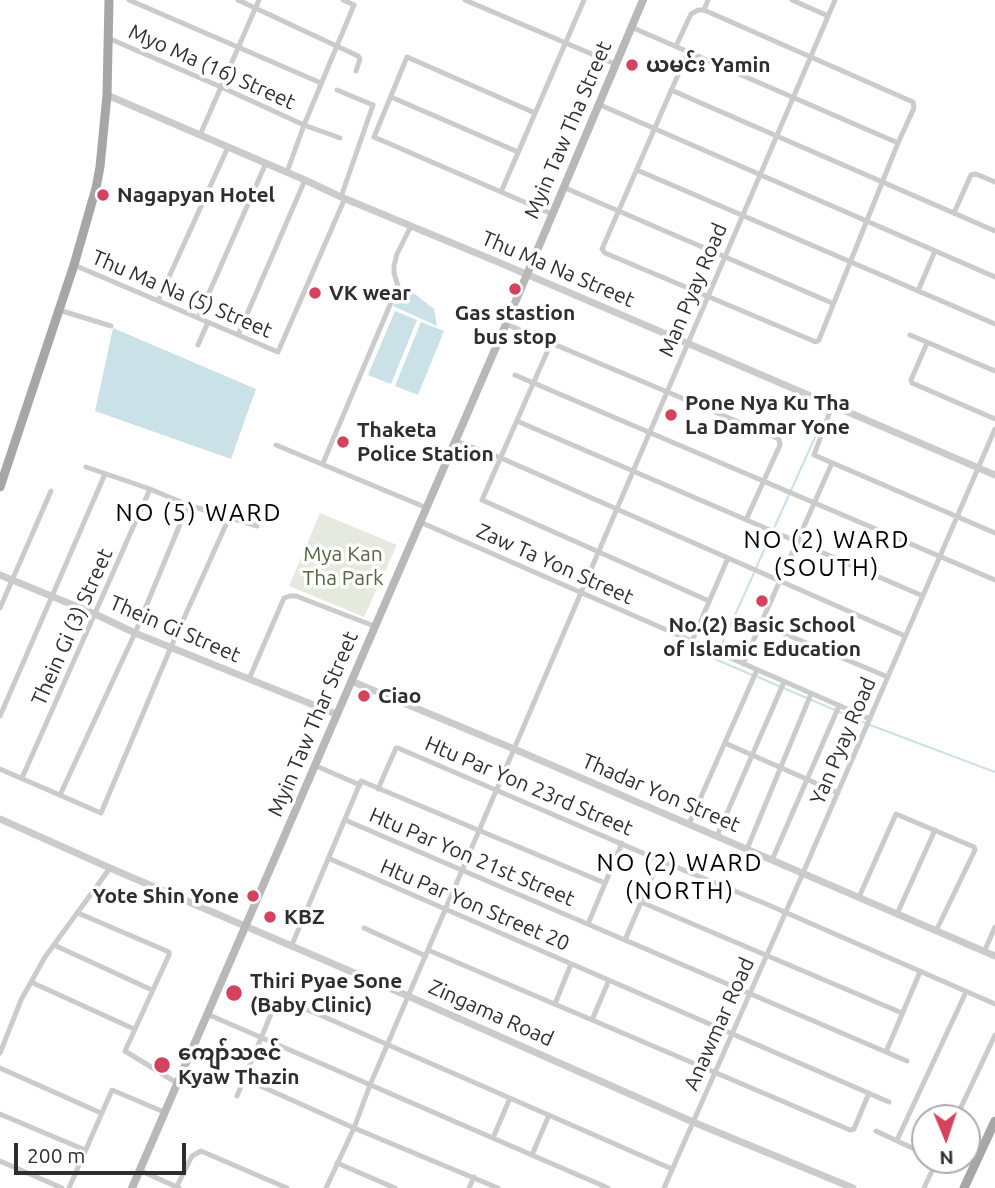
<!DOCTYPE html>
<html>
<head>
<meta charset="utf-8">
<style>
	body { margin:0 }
	#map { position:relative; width:995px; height:1188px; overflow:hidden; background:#fff; font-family:Ubuntu,sans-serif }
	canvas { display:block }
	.north { position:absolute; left:911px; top:1104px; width:70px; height:70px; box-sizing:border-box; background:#fff; border:2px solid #ababab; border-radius:50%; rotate:178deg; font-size:19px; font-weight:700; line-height:28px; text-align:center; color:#2e2e2e }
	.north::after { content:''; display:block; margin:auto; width:24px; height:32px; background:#d4425e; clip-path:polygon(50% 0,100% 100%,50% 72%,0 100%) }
	.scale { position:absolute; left:14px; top:1143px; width:172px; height:32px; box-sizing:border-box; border:4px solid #2e2e2e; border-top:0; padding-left:9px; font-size:21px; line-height:24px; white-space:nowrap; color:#2e2e2e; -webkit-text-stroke:5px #fff; paint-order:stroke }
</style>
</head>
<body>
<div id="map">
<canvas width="995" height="1188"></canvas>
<div class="north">N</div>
<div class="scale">200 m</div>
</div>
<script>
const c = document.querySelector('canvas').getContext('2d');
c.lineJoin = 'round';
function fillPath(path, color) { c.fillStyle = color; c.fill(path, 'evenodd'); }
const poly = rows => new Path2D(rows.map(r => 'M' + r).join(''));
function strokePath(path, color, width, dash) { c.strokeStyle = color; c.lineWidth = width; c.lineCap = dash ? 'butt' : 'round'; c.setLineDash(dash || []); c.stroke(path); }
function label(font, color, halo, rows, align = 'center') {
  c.font = font + ' Ubuntu,"Noto Sans Myanmar",sans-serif'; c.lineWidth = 7; c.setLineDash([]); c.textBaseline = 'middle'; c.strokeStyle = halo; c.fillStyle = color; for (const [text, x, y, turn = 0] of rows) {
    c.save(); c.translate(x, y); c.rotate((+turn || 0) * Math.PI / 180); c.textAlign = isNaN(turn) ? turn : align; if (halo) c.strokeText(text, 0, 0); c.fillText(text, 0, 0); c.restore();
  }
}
const green = poly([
	[320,513,397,545,364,617,289,586]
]);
const water = poly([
	[406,287,434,309,437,326,393,306],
	[395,311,417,320,391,384,368,375],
	[421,322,444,331,418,395,395,386],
	[113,328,256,389,231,459,95,411]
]);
const stream = poly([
	[756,568,816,435],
	[752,675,715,659,754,573],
	[758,677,865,723],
	[870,725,995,772]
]);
const minor = poly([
	[129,0,321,83],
	[238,0,358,56,360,59,356,71],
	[465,0,615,64],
	[792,0,828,16],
	[704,10,708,0],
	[631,27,898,143],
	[108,38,221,87,304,125,340,138],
	[676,46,691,14,698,10,704,10,913,102,914,108,898,143,819,340,816,342,605,253,602,249,688,52],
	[337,90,373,105,341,197],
	[671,90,995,231],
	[391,97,518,152],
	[598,104,995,277],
	[535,113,407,57,374,137,552,214],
	[200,135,259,0],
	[637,170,995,324],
	[287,172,304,125,354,5,343,0],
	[563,187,832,303],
	[501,192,584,0],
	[954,213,971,175,976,174,995,182],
	[74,265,278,352,345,198],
	[918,291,935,251],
	[158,301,228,147],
	[59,310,111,326],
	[198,318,266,163],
	[506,324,779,439,780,445,746,520],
	[238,335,305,180],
	[910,335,995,371],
	[551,343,482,500,709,601],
	[927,343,911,380,912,383,995,419],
	[198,345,208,322],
	[515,375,995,580],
	[832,406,814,455,995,533],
	[517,421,923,596],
	[456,441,501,458,905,636],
	[276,445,427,508],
	[323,463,398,286,394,273,394,266,397,254,411,226],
	[86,467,150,489,188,505,257,526],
	[420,522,870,719],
	[0,608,51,491],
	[761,624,888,677],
	[692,641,728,558],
	[743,664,832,463],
	[249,679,284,598,290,596,296,596,374,626],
	[0,716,105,474],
	[725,743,838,793],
	[314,765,360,785],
	[0,769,101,813,171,647,229,518],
	[22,778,150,489],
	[378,789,396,748,398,748,659,860,764,903,995,1004],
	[60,795,135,633,188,505],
	[345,820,907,1061],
	[689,824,757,670],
	[717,836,784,682],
	[747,849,811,694],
	[328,858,889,1102],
	[772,860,839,706],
	[859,897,896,814,974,847,975,850,936,931],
	[641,902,902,1013],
	[78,913,169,952,169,955,125,1051,177,1083],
	[897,914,935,830],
	[588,924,622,843],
	[364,928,426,956],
	[625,940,659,860],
	[54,945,152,990],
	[291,947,361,781,605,883],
	[428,950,850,1130,854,1129,869,1093],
	[984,952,995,927],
	[31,982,134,1029],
	[555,1004,571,964],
	[207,1014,608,1188],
	[592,1020,609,980],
	[886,1052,920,972],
	[0,1053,21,1000,45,957,110,868],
	[0,1068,101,1113],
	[245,1079,354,1128,498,1188],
	[237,1096,276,1002,281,1000,320,1015,672,1169],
	[0,1114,85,1150],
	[956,1118,995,1035],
	[876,1131,925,1154],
	[493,1138,510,1098],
	[897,1140,966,992],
	[532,1155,549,1115],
	[0,1161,62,1188],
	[337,1163,395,1188],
	[139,1170,179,1188],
	[69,1188,112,1090,164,1112],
	[176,1188,192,1156,201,1151,287,1188],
	[326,1188,354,1128,370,1085,835,0],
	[469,1188,474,1177],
	[664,1188,803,873,995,429],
	[924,1188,937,1160]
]);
const tertiary = poly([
	[107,95,305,180,341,197,498,262,995,475],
	[0,575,95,614,135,633,336,714],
	[351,681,514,749,995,956],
	[0,819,110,868,408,996,693,1122,853,1188]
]);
const secondary = poly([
	[132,1188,506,324,643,0]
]);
const primary = poly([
	[0,487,74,265,96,188,100,167,107,95,109,0],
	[964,1188,995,1121]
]);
const markers = [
	[632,65,7,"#d4425e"],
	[103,195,7,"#d4425e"],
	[515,289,7,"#d4425e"],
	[315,293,7,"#d4425e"],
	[671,415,7,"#d4425e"],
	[343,442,7,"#d4425e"],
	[762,601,7,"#d4425e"],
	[364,696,7,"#d4425e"],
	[253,896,7,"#d4425e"],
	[270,917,7,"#d4425e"],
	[234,993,9,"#d4425e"],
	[162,1065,9,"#d4425e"]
];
const poiNames = [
	["ယမင်း Yamin",646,65],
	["Nagapyan Hotel",117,195],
	["VK wear",329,293],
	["Gas stastion",515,313,"center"],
	["bus stop",515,337,"center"],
	["Pone Nya Ku Tha",685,403],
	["La Dammar Yone",685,427],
	["Thaketa",357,430],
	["Police Station",357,454],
	["No.(2) Basic School",762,625,"center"],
	["of Islamic Education",762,649,"center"],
	["Ciao",378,696],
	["Yote Shin Yone",239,896,"right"],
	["KBZ",284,917],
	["Thiri Pyae Sone",250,981],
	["(Baby Clinic)",250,1005],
	["ကျော်သဇင်",178,1053],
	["Kyaw Thazin",178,1077]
];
const streetNames = [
	["Myo Ma (16) Street",212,67,24],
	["Myin Taw Tha Street",568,130,-67],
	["Thu Ma Na Street",558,269,23],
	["Man Pyay Road",693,290,-67],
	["Thu Ma Na (5) Street",182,294,23],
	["Zaw Ta Yon Street",555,564,24],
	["Thein Gi (3) Street",72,627,-66],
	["Thein Gi Street",175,629,23],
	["Myin Taw Thar Street",313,724,-67],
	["Yan Pyay Road",843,741,-67],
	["Htu Par Yon 23rd Street",529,786,23],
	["Thadar Yon Street",661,793,23],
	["Htu Par Yon 21st Street",472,857,23],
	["Htu Par Yon Street 20",475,905,23],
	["Zingama Road",491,1013,24],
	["Anawmar Road",719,1024,-66]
];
const parkNames = [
	["Mya Kan",343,554],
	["Tha Park",343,578]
];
const quarterNames = [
	["NO (5) WARD",199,513],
	["NO (2) WARD",827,540],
	["(SOUTH)",827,568],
	["NO (2) WARD",680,863],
	["(NORTH)",680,891]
];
fillPath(green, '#e6eade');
fillPath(water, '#cbe1e8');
strokePath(stream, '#cbe1e8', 2);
strokePath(minor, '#cbcbcb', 5);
strokePath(tertiary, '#cbcbcb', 7);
strokePath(secondary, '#b8b8b8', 8);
strokePath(primary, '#a6a6a6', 9);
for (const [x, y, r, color] of markers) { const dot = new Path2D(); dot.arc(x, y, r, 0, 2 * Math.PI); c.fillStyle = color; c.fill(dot); strokePath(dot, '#fff', 2.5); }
label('bold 21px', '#2e2e2e', '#fff', poiNames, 'left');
label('21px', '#2e2e2e', '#fff', streetNames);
label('21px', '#566640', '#fff', parkNames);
c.letterSpacing = '2px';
label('24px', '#000', '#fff', quarterNames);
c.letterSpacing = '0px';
</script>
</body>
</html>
